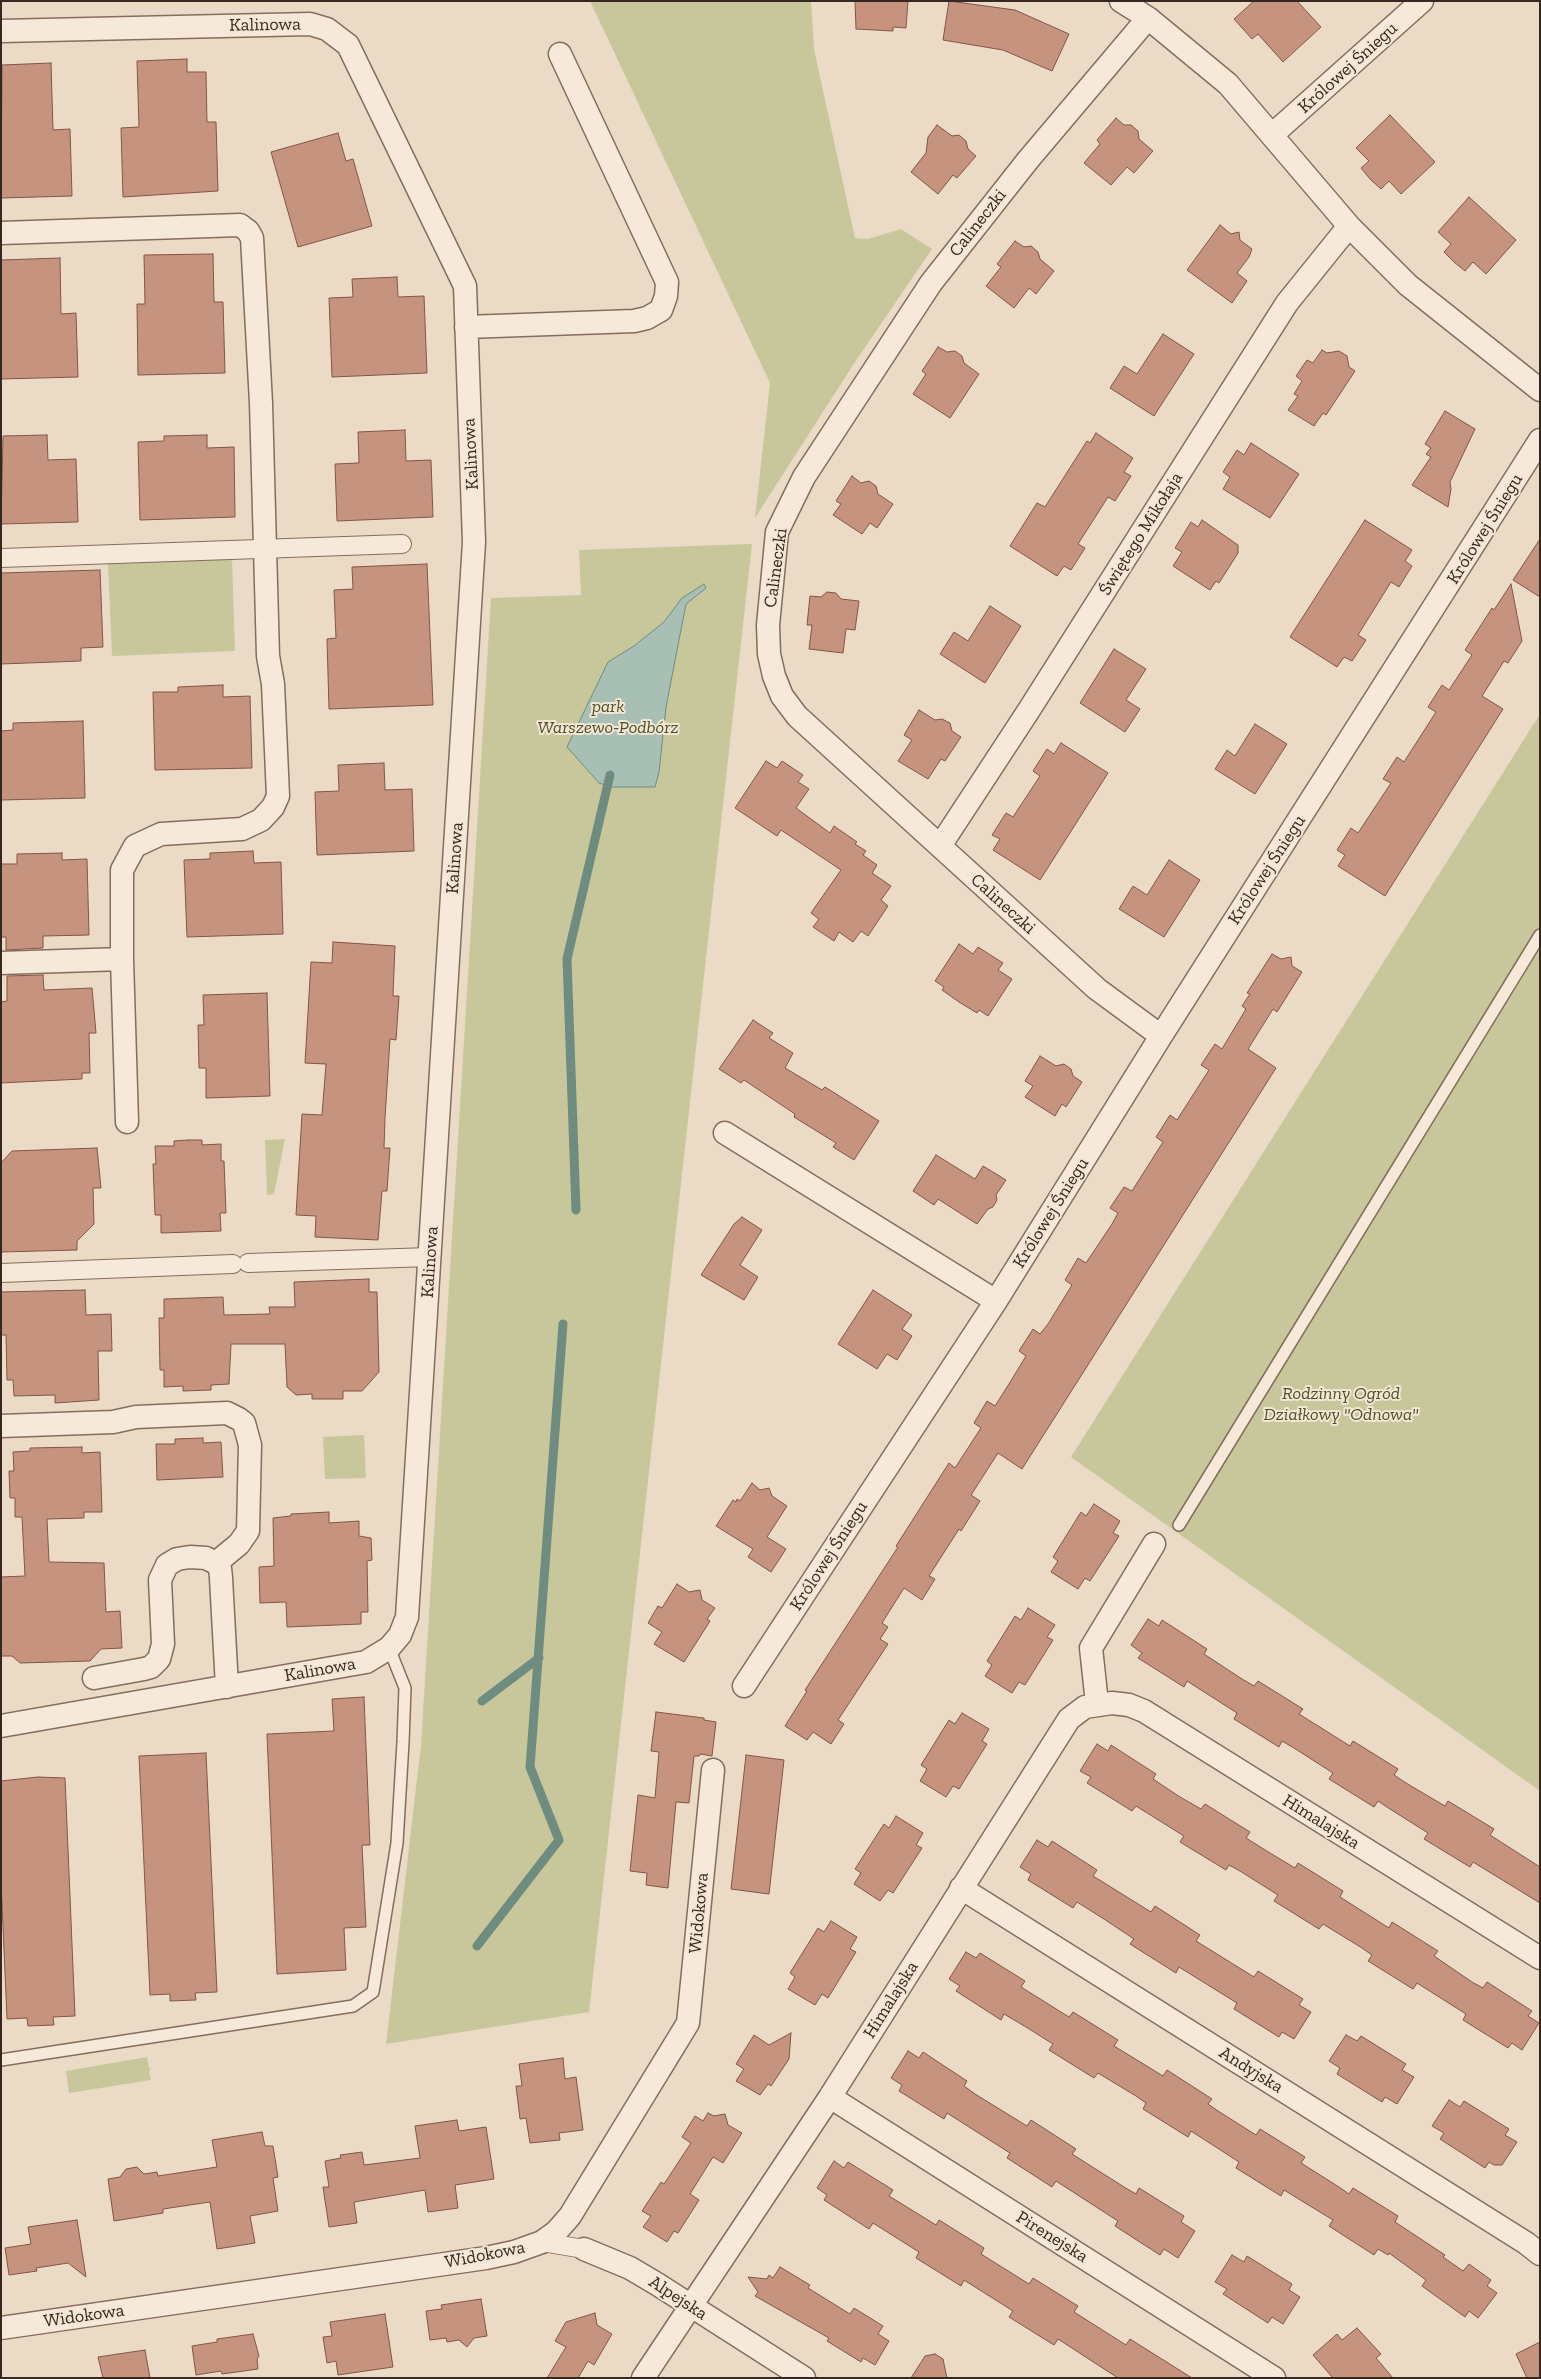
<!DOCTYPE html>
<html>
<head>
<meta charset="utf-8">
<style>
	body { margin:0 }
	#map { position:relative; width:1541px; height:2379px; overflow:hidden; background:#ebdbc6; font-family:"Zilla Slab",serif }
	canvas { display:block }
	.frame { position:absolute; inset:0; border:2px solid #362720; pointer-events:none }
</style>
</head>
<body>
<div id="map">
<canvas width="1541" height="2379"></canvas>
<div class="frame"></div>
</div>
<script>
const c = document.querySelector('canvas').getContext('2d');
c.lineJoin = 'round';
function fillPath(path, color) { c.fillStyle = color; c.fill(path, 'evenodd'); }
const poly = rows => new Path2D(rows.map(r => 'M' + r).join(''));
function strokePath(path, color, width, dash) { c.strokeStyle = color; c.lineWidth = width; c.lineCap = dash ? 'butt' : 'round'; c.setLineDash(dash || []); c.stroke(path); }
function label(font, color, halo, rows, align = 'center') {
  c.font = font + ' "Zilla Slab",serif'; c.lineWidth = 4; c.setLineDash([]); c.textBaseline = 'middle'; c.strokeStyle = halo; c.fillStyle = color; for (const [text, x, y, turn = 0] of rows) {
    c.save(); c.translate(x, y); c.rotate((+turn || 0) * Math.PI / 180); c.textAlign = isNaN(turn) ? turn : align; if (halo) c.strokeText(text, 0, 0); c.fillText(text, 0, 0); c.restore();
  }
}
const green = poly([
	[590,1,811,1,814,49,855,238,868,239,901,229,932,249,855,362,755,518,770,383],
	[752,544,589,2012,386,2044,421,1745,491,598,581,595,579,550],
	[232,559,235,651,112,656,108,564],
	[1540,714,1540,1791,1071,1457],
	[285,1139,274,1194,267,1195,265,1140],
	[364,1435,366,1478,325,1479,323,1437],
	[147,2057,149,2068,151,2068,149,2071,151,2080,69,2093,66,2071]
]);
const water = poly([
	[704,584,706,588,686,604,666,707,659,772,655,787,611,787,599,783,567,747,608,662,634,646,664,622,682,598,704,584]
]);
const stream = poly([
	[576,1210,567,959,610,775],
	[482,1701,539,1658],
	[477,1946,559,1840,530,1767,563,1324]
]);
const building = poly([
	[855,1,908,1,906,28,893,27,893,31,856,29,855,1],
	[949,1,1015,10,1069,34,1052,71,1003,50,943,40,949,1],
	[1254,1,1297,1,1321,27,1283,62,1258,34,1252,39,1234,19,1254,1],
	[187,59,187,72,206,72,207,122,216,122,218,191,123,197,121,128,139,127,137,61,187,59],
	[51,63,53,130,70,129,72,196,1,198,2,65,51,63],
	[1390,115,1435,162,1401,194,1389,181,1381,189,1370,179,1361,168,1369,161,1356,148,1390,115],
	[1116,118,1124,125,1131,125,1138,131,1139,139,1153,151,1134,173,1127,167,1111,185,1084,163,1100,144,1097,140,1116,118],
	[937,125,952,136,959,135,966,141,968,149,976,156,957,178,953,175,938,194,911,172,926,153,928,137,937,125],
	[338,133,346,161,353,159,372,226,298,247,271,152,338,133],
	[1469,197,1516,240,1486,274,1473,262,1465,271,1454,262,1444,252,1451,244,1438,232,1469,197],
	[1220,225,1231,234,1239,232,1240,240,1252,249,1249,257,1237,273,1247,281,1232,303,1187,270,1220,225],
	[1015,241,1024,247,1031,246,1038,252,1040,259,1054,271,1036,294,1029,288,1014,308,986,286,1001,267,997,264,1015,241],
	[213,254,214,302,223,302,225,373,138,375,137,304,145,304,144,255,213,254],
	[60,258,61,314,76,313,78,377,1,379,1,260,60,258],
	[397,277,398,297,424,296,427,373,332,377,329,298,353,297,352,279,397,277],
	[1163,334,1194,354,1154,416,1110,388,1124,366,1137,374,1163,334],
	[938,347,947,352,955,351,962,356,964,363,979,374,950,418,913,394,926,374,922,371,938,347],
	[1322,350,1327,353,1339,351,1347,356,1349,367,1355,371,1326,415,1323,413,1314,426,1288,410,1298,396,1294,394,1302,381,1296,376,1307,360,1313,363,1322,350],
	[1445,411,1475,429,1450,482,1451,489,1448,507,1412,485,1431,457,1426,454,1431,448,1425,444,1445,411],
	[405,430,406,461,431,460,433,517,337,521,335,464,359,463,358,432,405,430],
	[1096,433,1133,458,1124,472,1131,476,1115,501,1108,497,1078,544,1085,548,1071,570,1064,566,1057,576,1010,546,1037,503,1045,507,1087,441,1090,443,1096,433],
	[47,435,48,460,76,459,78,522,1,524,3,436,47,435],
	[207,435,207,448,234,447,235,517,140,520,138,442,164,441,164,436,207,435],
	[1251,443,1299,474,1270,518,1223,489,1230,477,1223,472,1237,450,1244,455,1251,443],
	[852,476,861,483,869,481,876,486,878,494,893,504,877,528,870,523,862,534,833,515,841,504,836,501,852,476],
	[1202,520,1238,545,1238,553,1219,583,1216,581,1210,590,1173,566,1182,552,1175,548,1191,522,1198,527,1202,520],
	[1365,520,1412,550,1405,561,1412,566,1399,587,1391,582,1358,635,1366,640,1352,661,1344,657,1337,667,1290,637,1365,520],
	[1540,539,1540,597,1513,580,1540,539],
	[427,564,433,705,329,709,327,639,336,638,334,590,353,589,352,567,427,564],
	[100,570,103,647,81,648,81,661,1,664,1,573,100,570],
	[1511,584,1522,641,1508,663,1504,661,1482,696,1503,709,1385,896,1338,866,1345,855,1337,850,1351,828,1358,833,1391,783,1383,779,1397,757,1404,762,1436,712,1428,707,1442,685,1449,690,1472,655,1465,650,1492,608,1494,610,1511,584],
	[827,592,836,593,841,599,859,601,855,630,846,629,843,653,809,649,812,625,807,625,810,596,821,597,827,592],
	[990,606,1021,626,985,683,940,654,954,632,968,641,990,606],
	[1114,649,1146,669,1126,700,1140,709,1125,732,1080,703,1114,649],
	[223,685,223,697,250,696,252,768,155,770,153,692,178,692,178,687,223,685],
	[919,710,935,720,942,719,950,723,952,731,961,737,945,761,941,759,928,779,898,761,912,740,904,735,919,710],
	[83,721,85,798,1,800,1,731,13,730,13,723,83,721],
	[1255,724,1287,744,1255,794,1215,769,1227,750,1235,756,1255,724],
	[1061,743,1108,773,1040,880,993,850,1000,839,992,835,1006,813,1013,817,1040,776,1033,771,1047,749,1054,754,1061,743],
	[766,761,777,768,782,761,803,775,798,782,809,789,796,808,830,833,834,826,857,842,855,844,866,851,863,855,877,865,872,873,891,886,881,900,888,906,868,936,861,931,853,942,839,932,834,941,813,927,819,919,811,913,841,870,781,830,777,836,735,808,766,761],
	[384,763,385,790,412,789,414,851,317,855,315,792,339,791,338,765,384,763],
	[253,851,254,863,281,862,283,934,187,937,184,860,210,859,210,853,253,851],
	[62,853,62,860,87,859,89,935,43,936,43,948,6,950,6,937,1,937,1,864,17,864,17,854,62,853],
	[1169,860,1200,880,1164,937,1119,909,1133,886,1147,895,1169,860],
	[333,942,395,946,393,996,399,996,396,1040,390,1039,385,1118,384,1148,390,1148,387,1191,382,1191,378,1240,315,1237,316,1216,296,1215,302,1114,322,1115,326,1064,305,1063,311,962,332,963,333,942],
	[959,944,973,954,978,947,1003,963,998,970,1012,979,988,1016,979,1010,977,1013,959,1002,942,990,944,987,935,981,959,944],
	[1272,954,1281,959,1291,957,1292,966,1302,972,1277,1012,1273,1009,1248,1049,1276,1068,1022,1469,998,1453,971,1495,980,1501,961,1531,959,1529,929,1576,935,1579,922,1600,904,1588,882,1623,888,1627,880,1639,888,1644,838,1720,844,1724,831,1744,813,1732,807,1740,785,1726,807,1691,805,1690,898,1547,896,1546,949,1463,955,1468,981,1428,974,1423,987,1401,995,1406,1009,1384,1026,1356,1019,1351,1033,1329,1040,1334,1048,1324,1072,1285,1065,1280,1078,1258,1086,1263,1112,1224,1118,1213,1110,1208,1124,1187,1132,1191,1163,1142,1156,1137,1170,1115,1177,1120,1184,1109,1209,1070,1201,1065,1215,1044,1222,1049,1246,1009,1242,1006,1250,994,1247,993,1272,954],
	[43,975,44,990,92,988,96,1033,89,1033,90,1073,82,1073,82,1079,1,1083,1,1002,7,1001,7,976,43,975],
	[267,993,270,1096,206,1098,206,1068,199,1068,198,1025,204,1025,203,995,267,993],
	[753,1020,773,1033,769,1038,793,1053,785,1068,822,1090,825,1087,879,1121,854,1160,833,1147,836,1143,794,1117,795,1114,744,1080,741,1083,719,1069,753,1020],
	[1040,1056,1056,1066,1064,1064,1071,1069,1073,1076,1082,1082,1066,1107,1062,1104,1055,1116,1025,1097,1033,1086,1025,1081,1040,1056],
	[188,1140,202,1140,202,1145,221,1144,221,1161,224,1161,226,1213,220,1213,221,1231,161,1233,161,1215,155,1215,153,1164,156,1164,155,1146,174,1146,174,1141,188,1140],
	[97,1148,101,1188,93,1188,94,1224,77,1241,77,1250,1,1252,1,1163,12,1151,97,1148],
	[936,1155,975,1179,983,1166,1006,1180,996,1195,997,1200,993,1207,988,1209,977,1224,938,1199,934,1205,913,1191,936,1155],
	[742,1217,762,1230,740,1265,758,1277,744,1300,701,1275,734,1224,742,1217],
	[369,1279,369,1292,377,1292,379,1372,362,1391,343,1391,343,1399,312,1399,312,1394,296,1395,287,1387,285,1344,231,1344,229,1384,211,1385,211,1390,183,1391,183,1386,164,1387,164,1370,160,1370,159,1318,164,1318,164,1299,223,1297,224,1315,270,1314,269,1307,295,1307,294,1282,369,1279],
	[85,1290,86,1315,111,1314,112,1351,98,1351,99,1400,55,1403,55,1395,14,1396,13,1380,7,1380,6,1335,1,1335,1,1292,85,1290],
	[873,1290,912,1315,902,1329,912,1336,897,1360,887,1354,877,1369,838,1344,873,1290],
	[203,1438,203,1443,221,1442,223,1477,157,1480,156,1444,175,1444,175,1439,203,1438],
	[82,1447,82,1453,100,1452,102,1512,84,1512,84,1518,47,1519,49,1562,104,1563,106,1612,120,1611,122,1648,101,1649,90,1661,20,1663,12,1656,1,1656,1,1577,25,1576,22,1517,15,1517,15,1498,10,1498,9,1471,14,1471,13,1452,30,1451,30,1448,82,1447],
	[752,1483,760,1490,769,1488,772,1496,787,1506,767,1537,786,1549,771,1572,748,1557,753,1549,716,1526,733,1500,736,1502,737,1499,740,1501,752,1483],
	[1094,1504,1120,1521,1113,1533,1119,1536,1090,1581,1085,1578,1078,1589,1051,1572,1058,1561,1053,1557,1081,1512,1086,1516,1094,1504],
	[329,1512,329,1523,359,1521,359,1536,371,1538,372,1560,367,1561,368,1612,361,1612,361,1624,287,1627,286,1602,260,1603,259,1567,274,1566,273,1518,291,1516,291,1514,329,1512],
	[677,1584,689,1592,700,1590,702,1600,715,1608,707,1619,710,1621,684,1662,654,1644,662,1632,648,1623,658,1606,662,1608,677,1584],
	[1028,1608,1055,1625,1047,1637,1053,1640,1025,1685,1019,1682,1012,1693,985,1676,992,1665,987,1661,1015,1616,1021,1620,1028,1608],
	[1148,1619,1159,1626,1162,1620,1207,1649,1204,1654,1242,1679,1254,1686,1258,1681,1303,1709,1299,1714,1350,1746,1353,1741,1398,1769,1394,1775,1406,1783,1445,1806,1448,1801,1494,1829,1490,1835,1540,1867,1540,1903,1473,1862,1470,1867,1424,1839,1428,1833,1390,1809,1378,1801,1374,1807,1329,1779,1333,1773,1294,1748,1282,1741,1279,1747,1234,1719,1237,1713,1187,1681,1184,1687,1138,1658,1142,1653,1131,1645,1148,1619],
	[364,1697,370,1845,362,1845,366,1927,344,1928,346,1970,277,1974,267,1734,334,1731,332,1699,364,1697],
	[656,1712,704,1718,704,1720,716,1722,712,1756,700,1754,699,1756,694,1756,689,1803,676,1802,668,1888,646,1885,647,1873,630,1871,638,1795,655,1798,659,1752,651,1751,656,1712],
	[962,1713,989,1729,982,1741,987,1744,959,1789,953,1786,946,1797,920,1781,927,1769,921,1765,949,1720,955,1724,962,1713],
	[1097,1744,1108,1751,1111,1745,1156,1774,1153,1779,1180,1797,1201,1809,1205,1804,1250,1832,1246,1838,1270,1853,1295,1868,1298,1863,1343,1891,1340,1897,1389,1928,1392,1922,1438,1951,1434,1956,1472,1982,1483,1988,1487,1982,1532,2011,1528,2016,1539,2023,1522,2050,1512,2043,1508,2048,1463,2020,1466,2014,1417,1983,1413,1989,1368,1961,1372,1955,1362,1948,1323,1924,1319,1929,1274,1901,1278,1895,1240,1871,1229,1865,1226,1870,1180,1842,1184,1836,1136,1806,1132,1811,1087,1783,1091,1777,1080,1771,1097,1744],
	[206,1753,217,1992,195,1993,196,2000,170,2001,170,1994,150,1995,139,1756,206,1753],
	[746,1755,784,1760,769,1894,731,1889,746,1755],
	[38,1777,65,1778,75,2016,53,2017,54,2025,28,2026,27,2018,7,2019,1,1881,1,1781,38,1777],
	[896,1816,923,1833,916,1845,922,1848,893,1893,888,1890,880,1901,854,1884,861,1873,855,1869,884,1824,889,1828,896,1816],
	[1037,1840,1048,1847,1052,1841,1097,1870,1093,1876,1151,1912,1155,1906,1200,1935,1196,1941,1254,1977,1258,1971,1303,1999,1299,2005,1311,2012,1294,2039,1282,2032,1279,2037,1234,2009,1237,2003,1179,1967,1176,1973,1130,1944,1134,1939,1104,1919,1077,1902,1073,1908,1028,1880,1031,1874,1020,1867,1037,1840],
	[831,1921,857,1937,850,1949,856,1952,828,1998,822,1994,815,2005,788,1989,795,1977,790,1973,818,1928,824,1932,831,1921],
	[966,1952,976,1958,980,1953,1025,1981,1021,1987,1069,2017,1073,2012,1118,2040,1114,2046,1163,2076,1167,2070,1212,2099,1208,2104,1218,2111,1256,2135,1260,2129,1305,2157,1301,2163,1339,2187,1349,2194,1353,2188,1398,2216,1395,2222,1445,2255,1443,2257,1463,2271,1469,2264,1491,2280,1487,2286,1497,2293,1478,2318,1469,2311,1465,2317,1422,2286,1426,2280,1389,2253,1388,2255,1378,2249,1374,2255,1329,2226,1333,2220,1284,2190,1281,2196,1236,2168,1239,2162,1191,2131,1188,2137,1143,2109,1146,2103,1136,2096,1098,2073,1094,2078,1049,2050,1053,2044,1026,2027,1004,2014,1001,2020,956,1991,960,1986,949,1979,966,1952],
	[791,2033,789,2059,771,2086,768,2084,760,2095,736,2081,744,2069,736,2064,754,2035,769,2045,791,2033],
	[1346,2035,1357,2041,1361,2036,1406,2064,1402,2070,1414,2077,1397,2104,1385,2097,1382,2102,1337,2074,1340,2068,1329,2061,1346,2035],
	[908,2051,919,2058,923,2052,967,2081,964,2086,975,2094,1027,2126,1031,2120,1076,2149,1072,2154,1124,2187,1136,2194,1139,2188,1184,2216,1181,2222,1195,2231,1178,2258,1164,2249,1160,2255,1115,2226,1118,2221,1056,2181,1052,2187,1007,2158,1010,2153,947,2113,944,2119,899,2091,902,2085,891,2078,908,2051],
	[563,2058,565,2079,576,2077,583,2130,559,2133,560,2140,530,2143,526,2118,520,2119,516,2086,522,2086,519,2064,563,2058],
	[1449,2100,1460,2107,1464,2101,1509,2129,1505,2135,1517,2142,1502,2165,1494,2165,1489,2162,1485,2168,1440,2139,1444,2133,1432,2126,1449,2100],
	[708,2113,714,2116,725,2114,728,2125,742,2133,723,2163,713,2157,690,2194,699,2200,678,2233,674,2231,667,2242,643,2227,651,2216,642,2211,661,2182,664,2184,691,2143,682,2137,695,2116,703,2121,708,2113],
	[457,2120,459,2131,486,2127,494,2179,455,2185,458,2208,428,2212,425,2190,354,2202,357,2223,329,2227,323,2187,329,2187,325,2161,341,2158,340,2155,362,2152,364,2165,420,2158,415,2126,457,2120],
	[262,2132,265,2146,273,2146,278,2177,273,2178,278,2211,250,2216,255,2243,217,2249,210,2202,163,2209,163,2213,114,2221,108,2179,120,2177,126,2169,137,2167,144,2174,157,2172,158,2176,217,2167,212,2140,262,2132],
	[834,2161,844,2168,848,2162,893,2190,889,2196,936,2225,939,2220,984,2248,981,2254,1029,2284,1033,2278,1078,2306,1074,2312,1126,2345,1130,2339,1192,2378,1118,2378,1058,2339,1054,2345,1009,2317,1013,2311,964,2280,961,2286,916,2258,919,2252,873,2223,869,2229,824,2200,827,2195,817,2188,834,2161],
	[77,2220,86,2277,68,2263,36,2268,37,2271,9,2275,5,2248,31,2244,28,2227,77,2220],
	[1232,2255,1244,2262,1247,2256,1292,2284,1289,2290,1300,2297,1283,2324,1272,2317,1268,2323,1223,2294,1227,2289,1215,2282,1232,2255],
	[780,2267,810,2285,808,2288,850,2314,854,2308,883,2326,878,2334,889,2341,875,2365,863,2358,861,2362,827,2341,829,2338,755,2296,758,2292,748,2277,767,2279,769,2275,773,2278,780,2267],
	[481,2299,487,2336,474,2338,467,2347,459,2340,447,2342,446,2338,430,2340,426,2311,442,2309,441,2305,481,2299],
	[595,2313,597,2325,612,2334,594,2365,588,2361,578,2378,547,2378,566,2347,555,2341,566,2322,595,2313],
	[385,2314,393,2367,338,2375,336,2361,327,2363,323,2337,332,2336,330,2322,385,2314],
	[1357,2328,1381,2354,1376,2358,1393,2378,1333,2378,1313,2355,1337,2334,1342,2340,1357,2328],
	[253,2334,259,2356,257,2359,258,2369,222,2374,221,2371,196,2375,192,2346,217,2342,217,2339,253,2334],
	[1540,2342,1540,2378,1527,2378,1516,2354,1540,2342],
	[145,2350,150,2378,103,2378,98,2357,145,2350],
	[935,2354,943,2359,947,2378,911,2378,925,2356,935,2354]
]);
const service = poly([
	[1179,1525,1540,935],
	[1,2060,353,2006,373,1992,397,1843,403,1742,405,1688,389,1648]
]);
const pedestrian = poly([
	[1,558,402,544],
	[248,1263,430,1257],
	[1,1273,233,1264],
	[542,2242,584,2249]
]);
const minor = poly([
	[1121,1,1148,18,1228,84,1349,226,1408,285,1540,390],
	[1148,18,1028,160,931,283,804,477,777,532,768,625,769,654,774,676,782,696,797,716,1097,989,1161,1036],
	[1,31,310,24,327,29,348,45,465,286,474,542,407,1617,400,1635,389,1648,366,1662,1,1726],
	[1273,134,1422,1],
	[1,233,240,225,248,231,252,238,261,403,268,656,273,684,278,796,273,807,261,820,242,829,161,834,135,846,122,870,122,959],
	[466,327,634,321,647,318,661,310,666,296,667,282,560,54],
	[940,846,1029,710,1287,303,1349,226],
	[1,963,122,959,127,1122],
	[725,1133,996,1301],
	[1,1426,113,1422,136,1417,227,1413,239,1419,244,1423,250,1445,248,1531,239,1544,216,1563,220,1568,221,1578,227,1687],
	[94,1678,144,1669,151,1667,159,1659,163,1644,160,1580,167,1565,177,1559,190,1557,206,1558,216,1563],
	[744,1686,996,1301,1161,1036,1540,440],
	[1097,1703,1091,1648,1154,1544],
	[961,1888,1526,2243,1540,2254],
	[830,2097,1274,2378],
	[584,2249,630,2268,657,2284,804,2378],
	[1,2328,486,2258,514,2252,542,2242,556,2232,570,2216,688,2023,713,1770],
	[643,2378,830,2097,1069,1719,1085,1707,1112,1703,1129,1705,1144,1711,1540,1958]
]);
const streetNames = [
	["Kalinowa",265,25,-1],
	["Królowej Śniegu",1348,68,-42],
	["Calineczki",978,223,-52],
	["Kalinowa",471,454,-93],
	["Królowej Śniegu",1485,529,-58],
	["Świętego Mikołaja",1141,534,-58],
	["Calineczki",776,568,-82],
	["Kalinowa",455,858,-86],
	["Królowej Śniegu",1267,870,-57],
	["Calineczki",1003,904,42],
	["Królowej Śniegu",1051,1213,-58],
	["Kalinowa",430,1262,-86],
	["Królowej Śniegu",829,1556,-57],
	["Kalinowa",320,1670,-10],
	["Himalajska",1321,1822,32],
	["Widokowa",699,1913,-85],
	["Himalajska",891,2000,-58],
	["Andyjska",1251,2070,32],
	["Pirenejska",1052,2237,32],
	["Widokowa",485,2255,-11],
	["Alpejska",678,2298,33],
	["Widokowa",84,2316,-8]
];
const parkNames = [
	["park",608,707],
	["Warszewo-Podbórz",608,728],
	["Rodzinny Ogród",1341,1394],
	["Działkowy \"Odnowa\"",1341,1415]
];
fillPath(green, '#c8c79b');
fillPath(water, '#a7bfb4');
strokePath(water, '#6f8c81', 1);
strokePath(stream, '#6f8c81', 9);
fillPath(building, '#c6937f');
strokePath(building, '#825545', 1);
strokePath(service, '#856d5d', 14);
strokePath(pedestrian, '#856d5d', 20);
strokePath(minor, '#856d5d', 25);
strokePath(service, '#f6e9d9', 11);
strokePath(pedestrian, '#f6e9d9', 18);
strokePath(minor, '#f6e9d9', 22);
label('18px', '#362720', '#f3e6d5', streetNames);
label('italic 18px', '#4c5128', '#f3e6d5', parkNames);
</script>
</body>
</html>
